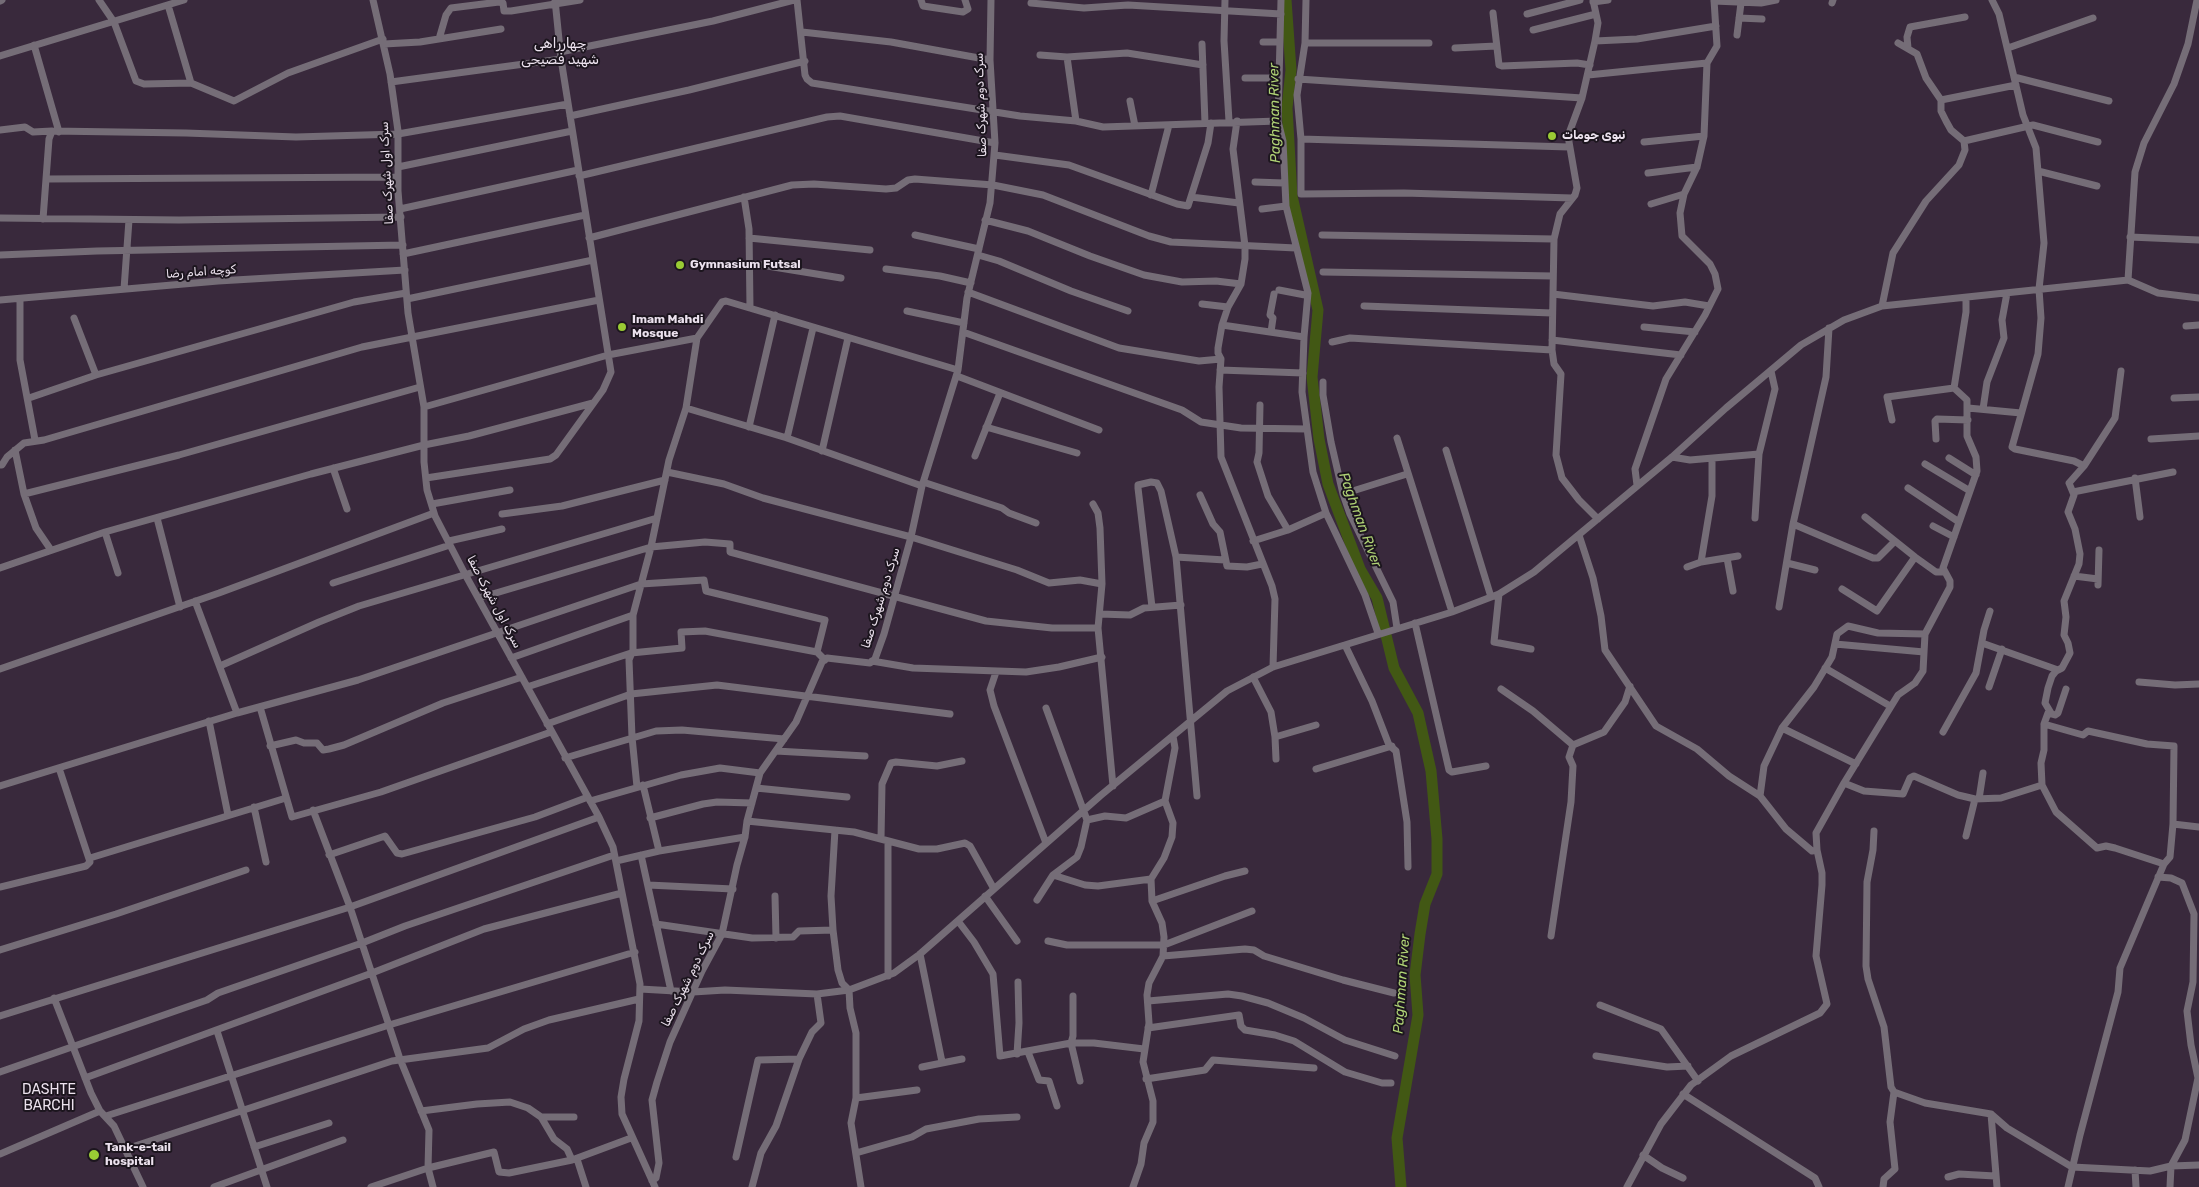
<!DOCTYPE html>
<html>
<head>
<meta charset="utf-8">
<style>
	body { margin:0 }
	canvas { display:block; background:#39293c }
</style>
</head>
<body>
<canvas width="2199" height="1187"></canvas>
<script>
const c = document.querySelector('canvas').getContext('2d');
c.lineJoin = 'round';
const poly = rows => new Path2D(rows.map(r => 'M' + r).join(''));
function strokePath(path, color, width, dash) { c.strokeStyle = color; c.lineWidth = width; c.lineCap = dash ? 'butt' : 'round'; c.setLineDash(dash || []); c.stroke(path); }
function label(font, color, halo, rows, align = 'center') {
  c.font = font + ' Rubik,"Noto Sans Arabic",sans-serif'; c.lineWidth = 4; c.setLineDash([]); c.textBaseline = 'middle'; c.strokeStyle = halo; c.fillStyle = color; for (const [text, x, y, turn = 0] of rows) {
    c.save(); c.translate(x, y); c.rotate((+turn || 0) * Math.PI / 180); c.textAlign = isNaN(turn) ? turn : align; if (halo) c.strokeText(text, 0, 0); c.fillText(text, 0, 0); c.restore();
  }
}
const river = poly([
	[1286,0,1291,70,1287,108,1292,196,1318,310,1312,377,1319,439,1328,484,1360,569,1377,598,1394,668,1418,713,1431,771,1437,839,1437,874,1425,904,1420,934,1415,975,1418,1015,1397,1138,1401,1187]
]);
const minor = poly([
	[99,0,114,22,136,81,144,84,191,83,234,101,288,73,383,39],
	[373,0,390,74,398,131,398,191,408,313,424,407,424,462,427,490,435,516,466,576,599,817,613,847,640,984,639,1021,624,1079,621,1097,622,1114,655,1187],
	[797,0,805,75,807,79,812,83,1020,116,1076,121,1103,127,1278,121],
	[921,0,923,6,963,12,968,9,965,0],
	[1225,0,1224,41,1229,121],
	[1281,0,1278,121,1283,141,1286,206,1308,293],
	[1306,0,1305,43,1297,95,1301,139,1301,194,1404,193,1572,198],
	[1593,0,1598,23,1595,41,1582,98,1568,136,1577,188,1575,195,1560,214,1554,239,1552,350,1554,364,1561,374,1556,455,1562,478,1579,500,1598,519],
	[1992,0,1999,14,2023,115,2036,148,2044,243,2039,289,2041,318,2038,354,2012,447,2015,449,2074,461,2084,466],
	[0,1,2,0],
	[1714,1,1761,3,1776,0],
	[1593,2,1608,0],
	[1031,3,1084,8,1128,5,1281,14],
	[1832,3,1833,0],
	[168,5,191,83],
	[1493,13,1499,65,1502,66,1577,63,1590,65],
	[1527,14,1580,0],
	[1739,18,1762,19],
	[1533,30,1596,14],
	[802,32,891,42,990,60],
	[1737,35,1741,3],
	[439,39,446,15,451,8,499,2,503,3,504,11,511,11,580,0],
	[1595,41,1637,39,1716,26],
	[1263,42,1280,42],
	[1305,43,1429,43],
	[384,44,420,42,501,29],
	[1202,44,1205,123],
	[34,45,59,132],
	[1455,48,1496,46],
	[1908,48,1907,37,1910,27,1965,17],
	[2008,48,2093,18],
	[560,52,713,21,794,0],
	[1040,55,1067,57,1127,53,1203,65],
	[0,56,184,0],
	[1067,57,1076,121],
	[1588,75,1707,63],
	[2014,77,2109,101],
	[1245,78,1279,78],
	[1298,79,1582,98],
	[391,82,561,59],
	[1941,100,2016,85],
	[1130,101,1135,126],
	[570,116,689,90,805,61],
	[1237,121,1233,149,1245,246,1245,259,1241,284,1228,307,1222,325,1218,348,1218,353,1221,359,1219,387,1221,457,1272,586,1275,599,1273,667],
	[0,130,25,127,33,132,52,131],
	[1301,139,1569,147],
	[1964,141,2033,125,2098,142],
	[1644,142,1704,136],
	[995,155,1069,165,1177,204,1188,206,1208,143,1211,123],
	[398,167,572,131],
	[2038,171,2097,186],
	[1648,173,1697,167],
	[579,176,827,117,840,116,995,143],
	[47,179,398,177],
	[1255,182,1284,183],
	[1151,195,1169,125],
	[744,197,749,229,750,308],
	[1191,197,1239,203],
	[1651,204,1684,194],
	[400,209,578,170],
	[1262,209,1286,206],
	[0,218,179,220,401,217],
	[43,219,49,139,52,131,186,133,296,137,398,134,568,104],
	[985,220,1028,231,1090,256,1144,275,1182,282,1216,281,1241,284],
	[915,235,979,249],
	[1322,235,1554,239],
	[2130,237,2199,240],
	[589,238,792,185,814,184,886,189,896,188,908,180,915,179,993,185,1043,195,1149,236,1171,242,1296,248],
	[749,238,870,250],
	[403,254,585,215],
	[0,255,97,251,403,245],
	[978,255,999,261,1071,291,1128,311],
	[749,263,841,278],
	[886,269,940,276,971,283],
	[1323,272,1553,276],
	[2128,280,2135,172,2144,143,2174,84,2188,44,2197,0],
	[124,289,129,220],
	[1279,290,1305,295,1308,293,1304,337,1302,392,1313,472,1326,513,1365,595,1378,633],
	[968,292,1119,348,1199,361,1221,359],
	[1553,294,1653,306,1685,302,1709,306],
	[20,299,20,360,35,440],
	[407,299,593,260],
	[0,300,218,281,405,270],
	[1202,304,1228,307],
	[1364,306,1552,313],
	[1882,306,1893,253,1926,201,1959,165,1965,150,1964,141,1951,130,1946,121,1941,111,1941,100,1926,78,1917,54,1898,43],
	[907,311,964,323],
	[74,318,96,375],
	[1222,325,1304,337],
	[2186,326,2199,325],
	[1644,327,1695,332],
	[963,332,1182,410,1201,422,1241,428,1307,429],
	[1271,332,1273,318,1270,315,1274,294],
	[1552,340,1681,355],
	[1332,342,1350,338,1552,350],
	[1220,370,1303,373],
	[957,376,1099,430],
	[1323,382,1323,395,1331,442,1343,494,1350,514,1393,602,1397,628],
	[1954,388,1966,312,1966,298],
	[29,398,96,375,259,329,354,302,406,293],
	[2174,398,2199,397],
	[1260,405,1259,453,1257,462,1268,496,1288,530],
	[424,407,608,355,697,338],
	[686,408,787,438,922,486],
	[1968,408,2021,413],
	[1983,409,1987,382,2004,338,2002,320,2007,293],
	[749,427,775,315],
	[986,427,1077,453],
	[787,438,813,328],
	[1397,438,1452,612],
	[1936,439,1935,421,1937,419,1968,420],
	[2151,439,2199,436],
	[15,450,24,494,36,528,51,550],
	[1446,450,1491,597],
	[822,451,848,338],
	[975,456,1000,393],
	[1672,457,1690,460,1759,454],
	[1949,458,1976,475],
	[1925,464,1970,491],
	[0,465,2,465,7,457,24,443,44,440,362,347,599,300],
	[333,468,347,509],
	[667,472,724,484,763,498,911,537,1017,570,1049,583,1080,580,1102,584],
	[426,478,550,459,556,455,603,390,611,372,561,59,555,0],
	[2135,478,2140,517],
	[923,482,1002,508,1009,513,1036,523],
	[1637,485,1635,469,1666,379,1705,315,1718,289,1715,274,1710,264,1682,236,1680,213,1684,194,1697,167,1704,136,1707,63,1717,46,1714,0],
	[1908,488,1959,522],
	[2073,492,2173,472],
	[24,494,179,455,420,387],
	[1343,494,1407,474],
	[1200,495,1213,524,1220,532,1227,566,1247,567,1262,564],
	[432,504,510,490],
	[1093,504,1098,513,1100,528,1102,584,1098,628,1113,786],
	[502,514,562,506,665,480],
	[1865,517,1915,557,1936,572,1944,572],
	[157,518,180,607],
	[1755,518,1759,454,1775,389,1771,371],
	[1793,524,1873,558,1878,558,1895,541],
	[1933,526,1954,537],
	[105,532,118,573],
	[1579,535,1593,578,1601,616,1605,650,1656,726,1697,749,1729,776,1760,796,1786,829,1812,851,1817,850,1816,833,1844,783,1864,791,1903,794,1910,778,1914,776,1958,795,1975,799,2001,798,2042,785],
	[449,541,502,529],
	[1253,541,1288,530,1326,513],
	[1176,557,1225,560],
	[1727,558,1733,591],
	[1701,562,1712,496,1712,459],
	[1787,563,1815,570],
	[1687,567,1701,562,1738,556],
	[0,568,105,532,311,474,424,445,469,436,593,403],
	[2074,576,2098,579],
	[333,583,450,545],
	[2098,585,2099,550],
	[1842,589,1877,611,1915,557],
	[1499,594,1494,642,1531,649],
	[479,598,651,547,705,542,730,544,730,552,986,621,1052,628,1098,628],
	[195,601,237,713],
	[1152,607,1138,488,1138,485,1151,482,1157,483,1161,491,1176,557,1197,796],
	[1779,607,1793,524,1826,377,1829,328],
	[1100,614,1130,615,1144,608,1181,605],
	[1415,623,1449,770,1452,772,1486,766],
	[1982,643,2058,670],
	[1835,644,1924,652],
	[1345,645,1372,701,1389,745,1396,751,1407,822,1408,867],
	[511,658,633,615],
	[872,661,913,668,1026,672,1059,667,1102,657],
	[220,666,319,622,359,606,657,518],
	[1825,668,1890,706],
	[0,669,219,593,434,513],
	[996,672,990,690,994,706,1046,843],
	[1253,677,1271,712,1275,737,1276,759],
	[2139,682,2175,685,2199,684],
	[527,687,631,653,682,648,681,632,705,631,817,652,825,660],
	[1989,687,2002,649],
	[1501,689,1533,711,1573,745],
	[260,707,292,817,381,792,551,732],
	[2051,713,2045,703,2048,688,2052,676,2056,671,2062,668,2070,653,2068,643,2064,635,2066,617,2064,601,2079,564,2080,554,2075,529,2068,512,2074,495,2069,483,2084,466,2115,418,2121,371],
	[209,721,228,815],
	[547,724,631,694,717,685,950,714],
	[2044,724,2083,735,2088,731,2147,744,2174,746,2173,824,2170,857,2164,864,2115,848,2106,846,2097,848,2056,812,2042,785,2041,763,2044,750,2044,724,2048,713,2055,715,2058,713,2066,689],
	[1782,728,1856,764],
	[1943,732,1976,673,1984,630,1990,611],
	[1275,737,1316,725],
	[270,746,296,740,304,743,317,743,323,750,329,749,344,745,443,703,522,677],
	[776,751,865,756],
	[565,758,656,731,682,730,784,739],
	[1316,769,1392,746],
	[1844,783,1898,695,1915,683,1923,671,1925,634,1950,587,1950,581,1943,568,1977,471,1976,457,1967,436,1967,400,1954,388,1887,397,1892,420],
	[643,785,659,851],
	[0,786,237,713,358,680,641,584,704,580,706,591,825,620,817,652],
	[637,787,632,737,629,660,633,650,633,615,651,547,669,460,686,408,697,338,722,302,726,301,958,370],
	[756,788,847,797],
	[1760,796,1764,766,1782,728,1814,687,1832,657,1837,634,1848,626,1878,633,1925,634],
	[1979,799,1983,773],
	[590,801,681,775,720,768,760,773],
	[254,807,266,862],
	[313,810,350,907,400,1059,429,1130,428,1168,433,1187],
	[650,818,703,804,717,802,752,803],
	[1087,820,1105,816,1126,818,1165,801],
	[747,821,854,832,919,849,937,849,965,843,970,846,994,889],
	[2173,824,2199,827],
	[835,830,831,896,833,930,838,970,842,983,849,990,850,1008,856,1033,856,1098,851,1123,861,1187],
	[1874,831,1873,850,1867,882,1866,966,1868,979,1884,1027,1891,1087,1894,1092,1925,1103,1991,1114,2007,1128,2072,1167,2150,1171,2171,1166,2199,1165],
	[1966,836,1975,799],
	[881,839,882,784,891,763,896,762,937,766,962,761],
	[888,841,888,976],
	[329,855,385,836,397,853,402,854,535,817,588,797],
	[641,855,671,991],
	[90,858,286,798],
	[616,861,659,851,745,837],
	[1053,875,1085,885,1098,886,1151,879],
	[2158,877,2171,878,2182,883,2194,914,2193,982,2187,1011,2191,1045,2198,1078,2185,1140,2171,1166,2170,1187],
	[648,885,733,889],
	[0,887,86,866,90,862,59,768],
	[775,896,776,938],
	[985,896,1017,941],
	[1037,900,1053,875,1077,857,1081,847,1087,820,1046,708],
	[1152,901,1225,876,1245,871],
	[958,921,974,942,993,974,1000,1056,1071,1043,1094,1043,1144,1049],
	[656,924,752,938,793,937,799,931,833,930],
	[1551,936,1571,802,1573,766,1569,757,1573,745,1604,732,1625,702,1630,686],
	[1048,941,1067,945,1164,945,1252,911],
	[0,950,116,914,246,870],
	[920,954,942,1062],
	[1163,956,1245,949,1254,950,1264,956,1343,980,1394,993],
	[640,989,693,992,725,990,817,994,849,990,894,973,920,954,1100,796,1227,691,1273,667,1452,612,1499,594,1534,572,1672,457,1726,408,1801,345,1844,320,1882,306,2128,280,2158,293,2199,298],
	[1073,996,1073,1036,1071,1043,1080,1081],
	[54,998,91,1093,100,1111,114,1126,143,1187],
	[1148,1001,1228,994,1242,996,1268,1003,1304,1018,1345,1040,1395,1056],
	[1600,1005,1661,1029,1698,1081],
	[0,1016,350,907,599,817],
	[1148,1028,1239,1015,1241,1026,1245,1030,1275,1035,1294,1041,1345,1072,1382,1083,1391,1083],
	[217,1031,267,1187],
	[1028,1052,1039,1080,1049,1081,1057,1106],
	[1017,1054,1019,1023,1018,982],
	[1596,1056,1667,1067,1688,1066],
	[922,1067,962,1059],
	[0,1072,207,1000,218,993,362,943,405,926,614,855],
	[85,1078,372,973,484,929,622,893],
	[1146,1079,1205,1070,1213,1060,1314,1068],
	[1683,1094,1815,1178,1819,1187],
	[856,1098,917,1090],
	[421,1111,477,1104,510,1102,528,1108,541,1117,554,1139,567,1149,572,1160],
	[1991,1114,1997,1187],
	[106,1116,389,1025,635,952],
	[541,1117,574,1117],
	[254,1147,329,1123],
	[126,1149,392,1061,488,1048,524,1029,549,1020,639,999],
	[856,1153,912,1137,926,1129,979,1119,1017,1117],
	[0,1154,100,1111],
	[1643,1155,1662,1168,1683,1178],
	[736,1157,758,1060,799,1059],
	[577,1159,586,1187],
	[2135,1170,2136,1187],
	[1948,1177,1959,1174,1995,1176],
	[652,1181,656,1178,659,1163,652,1100,657,1082,670,1042,702,971,722,934,737,865,745,837,747,821,760,773,796,722,822,662,827,658,870,663,875,659,884,634,911,537,922,486,958,370,967,298,990,203,995,143,990,60,991,0],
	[214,1187,343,1140],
	[371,1187,428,1168,494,1152,499,1172,509,1173,572,1160,631,1138],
	[752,1187,761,1153,776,1126,799,1059,812,1032,821,1023,817,994],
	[1133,1187,1141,1164,1144,1143,1153,1122,1153,1101,1143,1062,1149,1023,1147,995,1149,983,1163,956,1164,937,1162,923,1152,901,1151,879,1164,858,1172,837,1173,823,1165,801,1175,748,1173,736],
	[1627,1187,1661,1124,1691,1085,1731,1056,1820,1013,1827,1004,1816,956,1822,885,1822,873,1817,850],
	[1883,1187,1884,1179,1895,1169,1890,1122,1894,1092],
	[2068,1187,2080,1135,2118,992,2120,968,2164,864]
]);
const markers = [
	[1552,136,5,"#9acb34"],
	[680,265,5,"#9acb34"],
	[622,327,5,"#9acb34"],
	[94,1155,6,"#9acb34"]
];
const streetNames = [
	["سرک دوم شهرک صفا",981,105,-92],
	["سرک اول شهرک صفا",387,173,-93],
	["کوچه امام رضا",201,272,-4],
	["سرک دوم شهرک صفا",881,598,-73],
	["سرک اول شهرک صفا",494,602,62],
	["سرک دوم شهرک صفا",688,979,-64]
];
const poiNames = [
	["نبوی جومات",1562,136],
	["Gymnasium Futsal",690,265],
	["Imam Mahdi",632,320],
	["Mosque",632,334],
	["Tank-e-tail",105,1148],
	["hospital",105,1162]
];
const neighbourhoodNames = [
	["چهارراهی",560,44],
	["شهید فصیحی",560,60],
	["DASHTE",49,1090],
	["BARCHI",49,1106]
];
const waterNames = [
	["Paghman River",1275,113,-91],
	["Paghman River",1360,520,70],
	["Paghman River",1402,984,-86]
];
strokePath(river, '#425814', 11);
strokePath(minor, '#756d77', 7);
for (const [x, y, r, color] of markers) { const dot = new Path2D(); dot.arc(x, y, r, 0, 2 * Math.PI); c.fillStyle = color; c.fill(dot); strokePath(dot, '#1c151e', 2); }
label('12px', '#ece2ee', '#1c151e', streetNames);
label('bold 12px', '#ece2ee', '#1c151e', poiNames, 'left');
label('14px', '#ece2ee', '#1c151e', neighbourhoodNames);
label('italic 14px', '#afd275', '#1c151e', waterNames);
</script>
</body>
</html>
